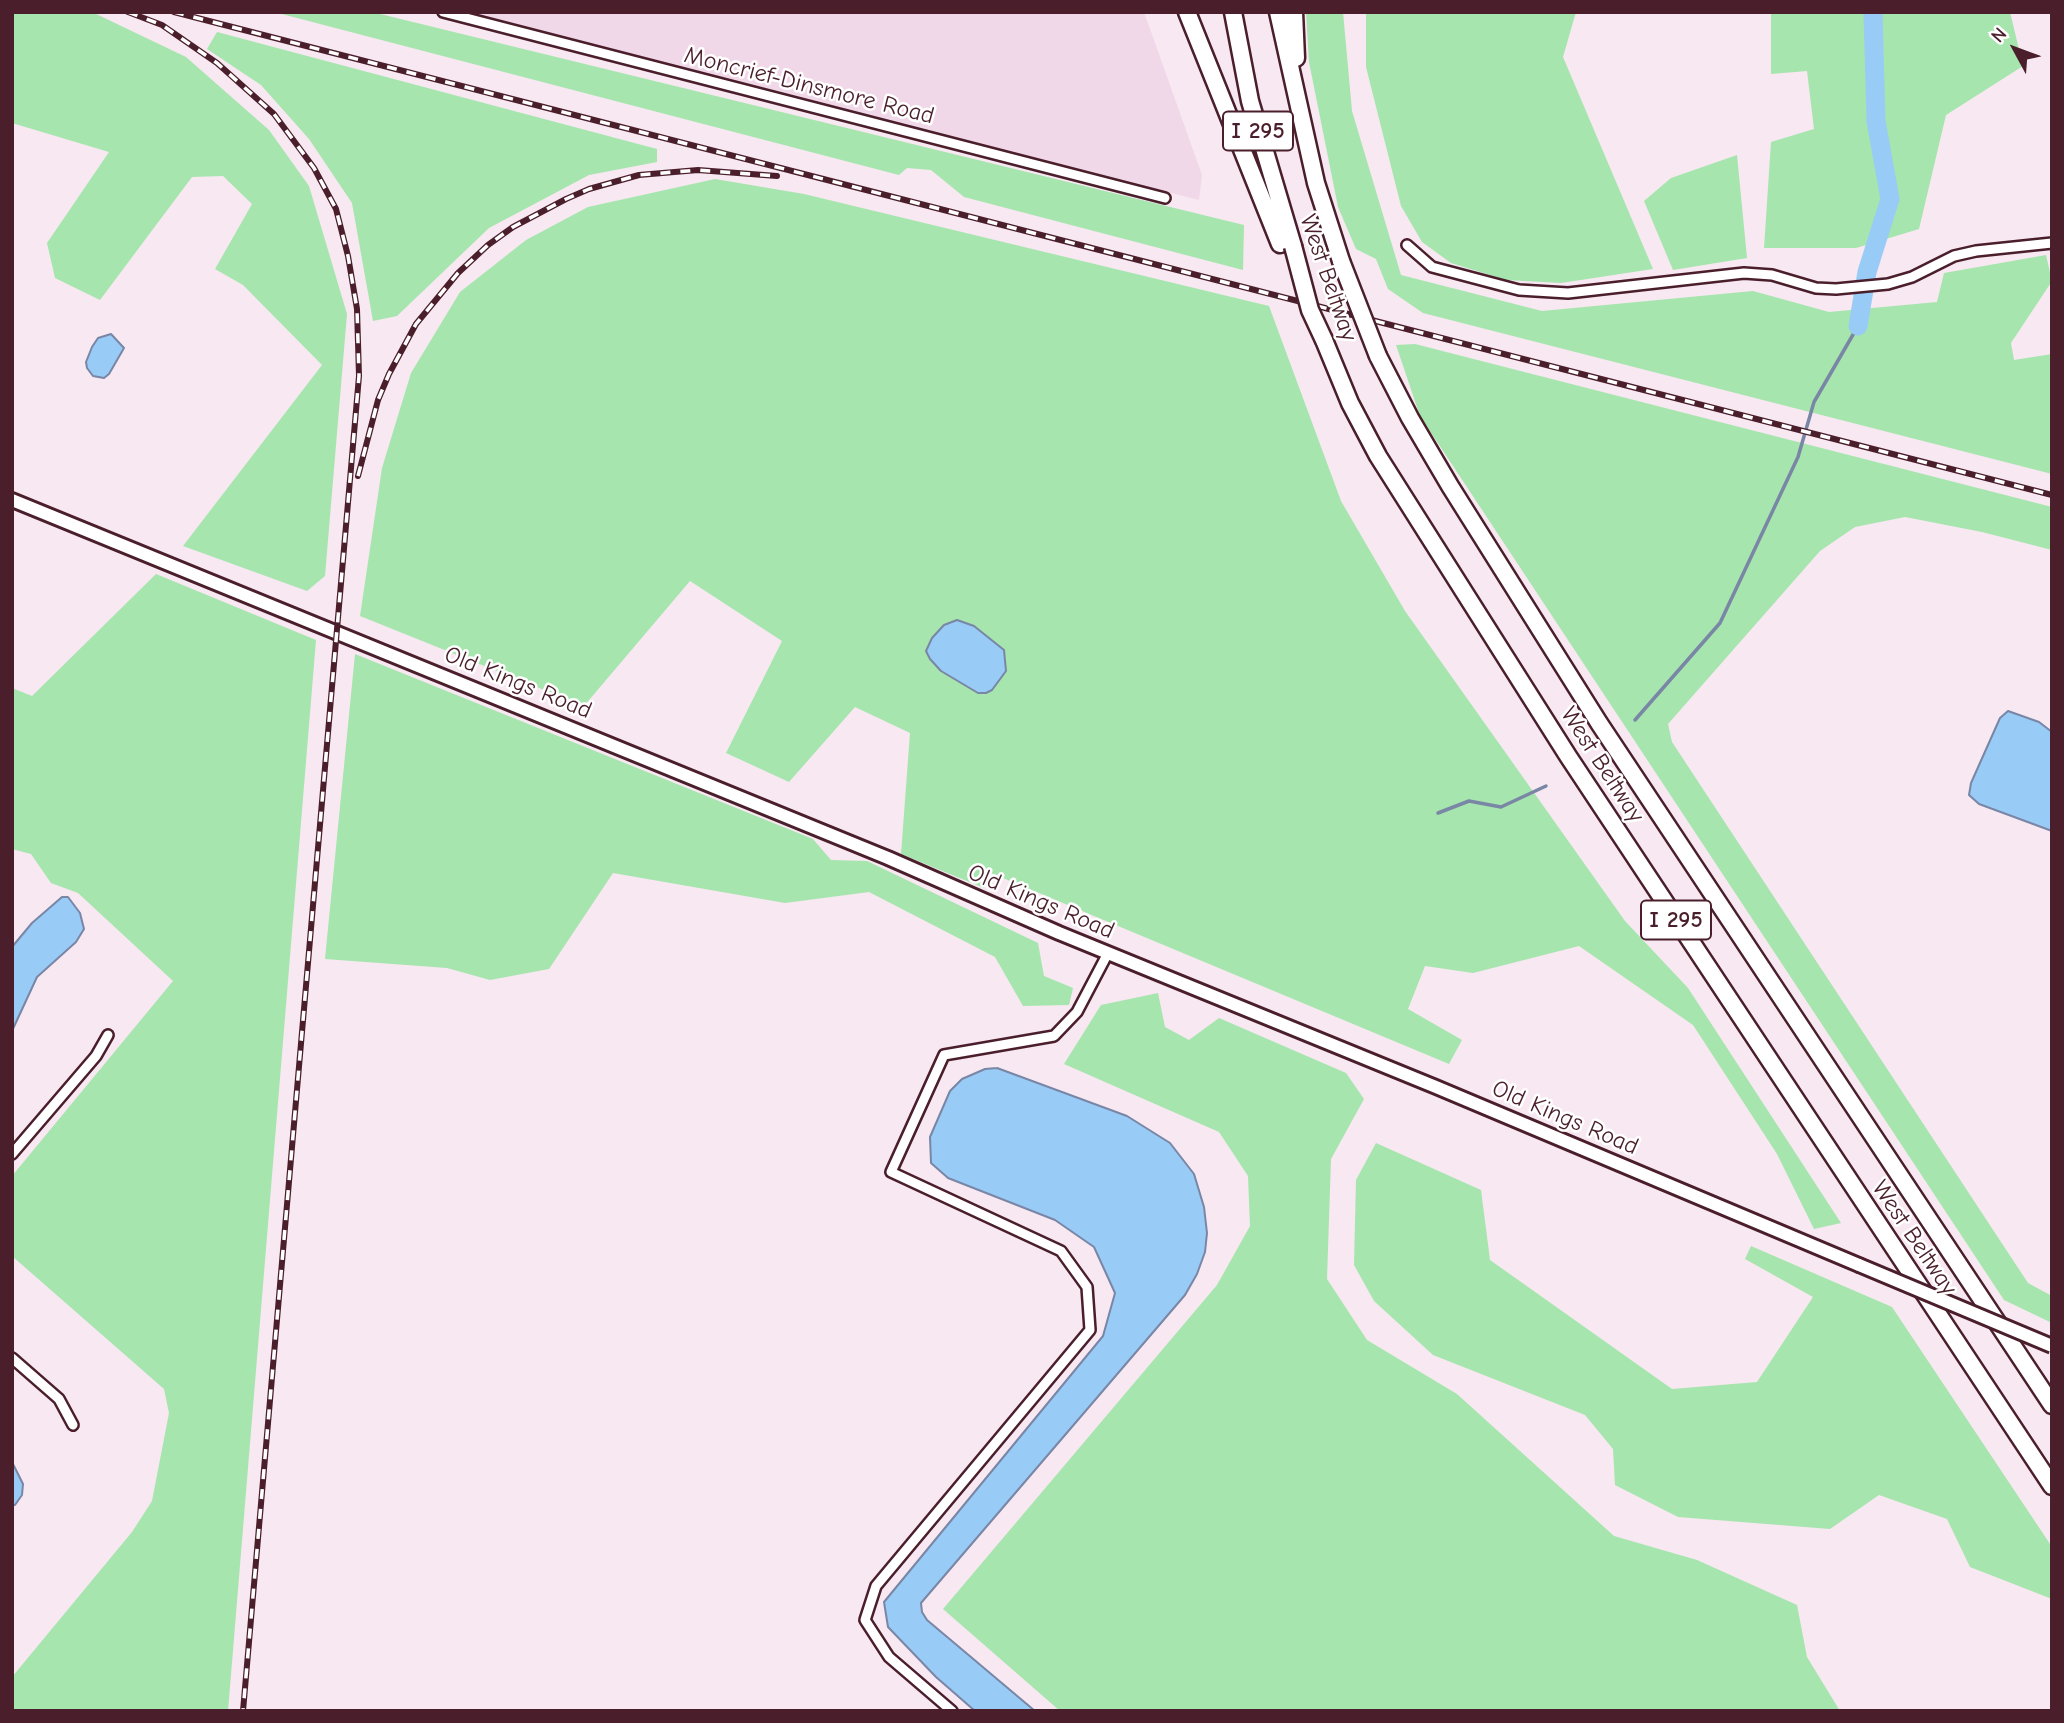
<!DOCTYPE html>
<html>
<head>
<meta charset="utf-8">
<style>
	body { margin:0 }
	#map { position:relative; width:2064px; height:1723px; overflow:hidden; background:#f7e8f2; font-family:"Comic Neue",sans-serif }
	canvas { display:block }
	.frame { position:absolute; inset:0; border:14px solid #4a1f2b; pointer-events:none }
	.north { position:absolute; left:1980px; top:14px; width:70px; height:70px; -webkit-text-stroke:5px #fff; paint-order:stroke; rotate:311deg; font-size:19px; font-weight:700; line-height:28px; text-align:center; color:#4a1f2b }
	.north::after { content:''; display:block; margin:auto; width:24px; height:32px; background:#4a1f2b; clip-path:polygon(50% 0,100% 100%,50% 72%,0 100%) }
</style>
</head>
<body>
<div id="map">
<canvas width="2064" height="1723"></canvas>
<div class="frame"></div>
<div class="north">N</div>
</div>
<script>
const c = document.querySelector('canvas').getContext('2d');
c.lineJoin = 'round';
function fillPath(path, color) { c.fillStyle = color; c.fill(path, 'evenodd'); }
const poly = rows => new Path2D(rows.map(r => 'M' + r).join(''));
function strokePath(path, color, width, dash) { c.strokeStyle = color; c.lineWidth = width; c.lineCap = dash ? 'butt' : 'round'; c.setLineDash(dash || []); c.stroke(path); }
function label(font, color, halo, rows, align = 'center') {
  c.font = font + ' "Comic Neue",sans-serif'; c.lineWidth = 5; c.setLineDash([]); c.textBaseline = 'middle'; c.strokeStyle = halo; c.fillStyle = color; for (const [text, x, y, turn = 0] of rows) {
    c.save(); c.translate(x, y); c.rotate((+turn || 0) * Math.PI / 180); c.textAlign = isNaN(turn) ? turn : align; if (halo) c.strokeText(text, 0, 0); c.fillText(text, 0, 0); c.restore();
  }
}
const built = poly([
	[462,12,1144,12,1202,175,1199,200]
]);
const green = poly([
	[12,12,92,12,186,57,269,130,309,186,347,314,325,576,307,591,183,546,322,365,243,285,215,269,252,204,223,176,192,177,100,300,55,278,47,243,109,152,12,123],
	[274,12,372,12,1244,225,1243,270,964,197,931,170,907,168,899,175],
	[1306,12,1343,12,1352,111,1401,275,1542,311,1753,291,1829,312,1937,302,1944,273,2046,255,2052,281,2011,343,2014,360,2052,354,2052,474,1423,313,1388,289,1376,259,1356,249,1338,207,1309,62],
	[1366,12,1576,12,1563,57,1653,269,1561,283,1506,280,1451,263,1422,242,1401,206,1366,67],
	[1771,12,2010,12,2023,66,1946,115,1919,229,1856,248,1764,248,1771,142,1814,129,1807,71,1771,74],
	[217,32,657,149,657,162,589,175,489,228,397,316,373,321,352,203,309,139,261,85,207,49],
	[1737,155,1747,258,1673,270,1644,201,1671,178],
	[715,179,804,194,1269,306,1341,501,1405,611,1625,921,1688,988,1841,1223,1814,1229,1777,1154,1693,1025,1579,946,1473,973,1425,966,1408,1009,1462,1040,1449,1064,991,873,984,888,901,854,910,733,855,707,789,782,726,753,782,641,690,581,584,706,360,616,382,468,411,373,460,292,526,240,588,207],
	[1415,344,2052,507,2052,550,1982,532,1905,517,1855,527,1820,551,1668,724,1672,742,2028,1283,2052,1296,2052,1323,2004,1300,1420,416,1396,345],
	[156,574,316,640,228,1711,12,1711,12,1677,132,1532,152,1501,169,1413,164,1389,12,1256,12,1176,173,981,78,893,51,883,31,854,12,849,12,688,32,696],
	[355,654,813,839,831,860,867,861,1038,943,1044,976,1073,988,1069,1005,1023,1006,995,957,869,892,785,903,613,873,549,969,490,980,447,968,325,959],
	[1158,993,1165,1027,1189,1040,1219,1018,1346,1073,1364,1099,1331,1159,1327,1279,1367,1340,1457,1394,1614,1536,1697,1560,1797,1605,1807,1657,1840,1711,1060,1711,943,1609,1217,1285,1250,1226,1248,1176,1219,1132,1064,1064,1101,1005],
	[1376,1143,1481,1190,1490,1260,1672,1389,1757,1382,1813,1297,1745,1259,1751,1246,1892,1307,2052,1547,2052,1599,1970,1567,1947,1519,1879,1495,1830,1529,1678,1517,1615,1485,1613,1449,1585,1415,1433,1355,1374,1301,1354,1265,1356,1180]
]);
const water = poly([
	[111,334,124,348,109,374,104,378,93,376,87,368,86,362,92,347,98,338,111,334],
	[957,620,974,626,1004,650,1006,671,992,690,986,693,978,693,941,671,930,659,926,651,932,638,944,625,957,620],
	[2008,711,2039,722,2052,732,2052,831,1979,804,1969,795,1971,783,2000,718,2008,711],
	[62,897,68,897,80,913,84,929,76,942,37,977,12,1031,12,947,32,923,62,897],
	[997,1068,1127,1116,1170,1143,1194,1174,1204,1207,1207,1233,1205,1252,1197,1274,1185,1295,921,1603,922,1612,927,1620,1035,1711,975,1711,936,1677,888,1627,884,1602,1103,1336,1115,1293,1094,1247,1055,1220,948,1178,931,1163,930,1137,950,1091,962,1079,985,1069,997,1068],
	[12,1462,23,1484,22,1495,15,1505,12,1505,12,1462]
]);
const stream = poly([
	[1635,720,1720,623,1798,457,1814,402,1858,326],
	[1438,813,1469,801,1501,807,1546,786]
]);
const river = poly([
	[1858,326,1867,272,1890,199,1876,121,1873,12]
]);
const street = poly([
	[443,12,1165,198],
	[1407,245,1432,267,1519,290,1568,293,1744,273,1772,275,1816,288,1836,289,1888,284,1912,277,1954,256,1976,251,2052,243],
	[12,1154,96,1056,108,1035],
	[12,1358,59,1399,73,1425],
	[952,1711,889,1657,865,1620,876,1586,1090,1330,1087,1287,1061,1251,891,1172,944,1055,1054,1036,1077,1012,1108,953]
]);
const secondary = poly([
	[12,500,888,858,1059,933,1436,1087,1859,1265]
]);
const highway = poly([
	[1187,12,1280,244],
	[1233,12,1250,101,1293,246],
	[1278,12,1316,183,1341,261],
	[1294,12,1296,58],
	[1324,340,1350,403,1378,456,1568,756,2052,1486],
	[1378,356,1410,418,1450,486,1599,723,2052,1405]
]);
const rail = poly([
	[128,12,162,25,217,63,274,114,314,168,336,209,348,256,357,309,359,376,353,445,243,1711],
	[174,12,2052,495],
	[358,476,378,400,389,374,416,324,458,273,488,245,513,227,566,199,589,189,639,175,698,170,777,176]
]);
const secondaryBridge = poly([
	[1859,1265,2052,1346]
]);
const highwayBridge = poly([
	[1293,246,1310,310,1324,340],
	[1341,261,1378,356]
]);
const shields = [
	[1258,131,70],
	[1676,920,70]
];
const shieldNames = [
	["I 295",1258,131],
	["I 295",1676,920]
];
const streetNames = [
	["Moncrief-Dinsmore Road",809,86,14],
	["West Beltway",1328,278,71],
	["Old Kings Road",518,683,22],
	["West Beltway",1602,765,57],
	["Old Kings Road",1041,902,23],
	["Old Kings Road",1565,1118,23],
	["West Beltway",1914,1238,56]
];
fillPath(built, '#f1d8e8');
fillPath(green, '#a6e5ad');
fillPath(water, '#98cbf6');
strokePath(water, '#7986a5', 2);
strokePath(stream, '#7986a5', 3.5);
strokePath(river, '#98cbf6', 19);
strokePath(street, '#4a1f2b', 14);
strokePath(secondary, '#4a1f2b', 18);
strokePath(highway, '#4a1f2b', 21);
strokePath(street, '#fff', 9);
strokePath(secondary, '#fff', 12);
strokePath(highway, '#fff', 16);
strokePath(rail, '#4a1f2b', 6);
strokePath(rail, '#fff', 3.5, [10]);
strokePath(secondaryBridge, '#4a1f2b', 18, []);
strokePath(highwayBridge, '#4a1f2b', 21, []);
strokePath(secondaryBridge, '#fff', 12);
strokePath(highwayBridge, '#fff', 16);
for (const [x, y, w] of shields) { const box = new Path2D(); box.roundRect(x - w / 2, y - 19.5, w, 39, 5); c.fillStyle = '#fff'; c.fill(box); strokePath(box, '#4a1f2b', 2); }
label('bold 23px', '#4a1f2b', null, shieldNames);
label('24px', '#4a1f2b', '#fff', streetNames);
</script>
</body>
</html>
